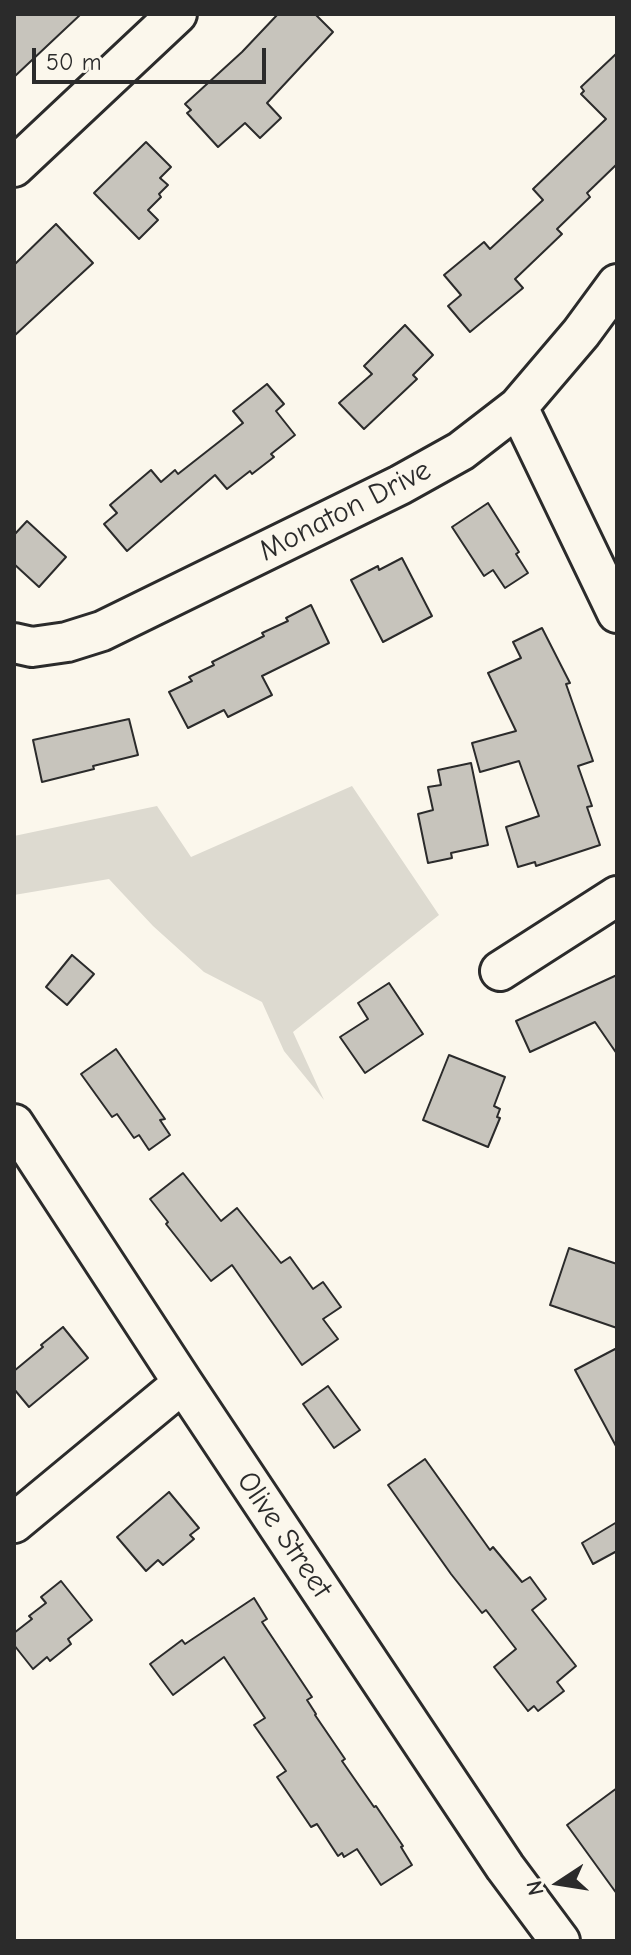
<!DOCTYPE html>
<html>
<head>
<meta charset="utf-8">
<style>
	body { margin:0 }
	#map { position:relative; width:631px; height:1955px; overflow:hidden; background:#fbf7ec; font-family:"Comic Neue",sans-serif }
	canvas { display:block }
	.frame { position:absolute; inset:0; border:16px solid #2b2b2b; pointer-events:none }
	.north { position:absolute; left:519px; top:1843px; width:80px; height:80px; -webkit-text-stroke:6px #fbf7ec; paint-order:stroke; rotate:258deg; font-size:22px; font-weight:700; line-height:32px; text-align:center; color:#2b2b2b }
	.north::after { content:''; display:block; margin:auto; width:28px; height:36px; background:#2b2b2b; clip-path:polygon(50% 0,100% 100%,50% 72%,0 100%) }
	.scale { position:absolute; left:32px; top:48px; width:234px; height:36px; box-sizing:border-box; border:4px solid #2b2b2b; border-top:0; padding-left:10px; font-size:24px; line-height:28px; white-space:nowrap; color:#2b2b2b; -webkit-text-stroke:6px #fbf7ec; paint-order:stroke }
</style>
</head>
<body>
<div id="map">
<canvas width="631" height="1955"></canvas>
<div class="frame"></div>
<div class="north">N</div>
<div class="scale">50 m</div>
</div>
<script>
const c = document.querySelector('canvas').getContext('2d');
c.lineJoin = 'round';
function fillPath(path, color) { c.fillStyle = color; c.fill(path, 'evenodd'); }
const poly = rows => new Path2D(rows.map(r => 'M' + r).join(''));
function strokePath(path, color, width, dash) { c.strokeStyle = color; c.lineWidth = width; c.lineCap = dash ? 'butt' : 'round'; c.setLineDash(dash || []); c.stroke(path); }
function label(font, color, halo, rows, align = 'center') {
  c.font = font + ' "Comic Neue",sans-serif'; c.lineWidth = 6; c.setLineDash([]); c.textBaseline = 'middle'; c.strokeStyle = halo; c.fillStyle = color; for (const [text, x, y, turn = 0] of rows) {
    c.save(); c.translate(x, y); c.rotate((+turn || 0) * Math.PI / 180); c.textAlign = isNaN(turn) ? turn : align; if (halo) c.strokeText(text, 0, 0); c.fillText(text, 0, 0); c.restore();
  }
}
const green = poly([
	[352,786,439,915,293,1032,324,1100,284,1051,262,1002,204,972,153,926,109,879,14,895,14,836,157,806,191,857]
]);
const building = poly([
	[14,14,81,14,14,77,14,14],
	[278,14,315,14,333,32,267,103,281,118,260,138,245,123,218,147,187,113,191,110,185,104,242,52,278,14],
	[617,53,617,164,587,193,590,197,557,229,562,234,515,279,523,288,470,332,448,306,461,295,444,275,484,242,490,249,543,200,533,189,606,119,581,94,584,91,581,87,617,53],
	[146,142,171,167,160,178,168,185,159,194,161,197,148,210,158,220,139,239,94,193,146,142],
	[56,224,93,263,14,336,14,265,56,224],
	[405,325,433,355,413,375,417,379,364,429,339,403,372,374,364,366,405,325],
	[267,384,284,404,276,411,295,435,271,454,274,457,252,474,250,471,227,489,215,475,127,551,104,524,117,513,110,505,151,470,161,482,175,470,178,474,243,423,233,411,267,384],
	[488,503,519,552,516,554,528,573,505,588,493,570,484,576,452,527,488,503],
	[27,521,66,557,39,587,14,564,14,535,27,521],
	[402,558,432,616,383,642,351,580,378,566,379,570,402,558],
	[311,605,329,643,262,676,272,695,228,717,224,710,188,728,169,692,192,681,189,677,214,665,212,662,264,636,262,633,288,621,286,618,311,605],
	[542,628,570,683,566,684,593,761,578,766,592,806,587,807,600,845,536,866,535,862,518,867,506,827,539,816,519,761,480,772,472,743,516,731,488,673,521,658,513,642,542,628],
	[129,719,138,755,93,766,94,769,42,782,33,740,129,719],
	[471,763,488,845,451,853,452,858,428,863,418,814,433,810,428,787,441,785,438,770,471,763],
	[72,955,94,974,67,1005,46,987,72,955],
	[617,975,617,1054,595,1022,530,1052,516,1021,617,975],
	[389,983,423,1034,365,1073,340,1037,368,1019,358,1003,389,983],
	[116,1049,165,1119,160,1120,170,1135,149,1150,139,1135,134,1138,117,1114,112,1117,81,1074,116,1049],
	[449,1055,505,1077,494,1106,500,1109,497,1117,500,1118,488,1147,423,1120,449,1055],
	[183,1173,221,1221,237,1208,281,1263,290,1257,313,1289,323,1282,341,1307,323,1319,338,1339,302,1365,232,1265,211,1281,166,1224,168,1222,150,1199,183,1173],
	[569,1248,617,1264,617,1328,550,1305,569,1248],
	[63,1327,88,1358,29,1407,14,1389,14,1371,43,1347,41,1345,63,1327],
	[617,1348,617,1448,575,1370,617,1348],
	[328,1386,360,1430,334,1448,303,1404,328,1386],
	[425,1459,490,1550,493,1547,522,1582,530,1577,546,1599,532,1610,576,1666,557,1682,564,1691,538,1711,534,1706,528,1711,494,1667,516,1649,486,1610,482,1613,451,1574,388,1485,425,1459],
	[169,1492,199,1528,190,1535,194,1539,163,1565,158,1560,146,1571,117,1537,169,1492],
	[617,1522,617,1551,593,1564,582,1543,617,1522],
	[61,1581,92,1620,68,1639,71,1644,50,1661,47,1657,33,1669,14,1645,14,1633,32,1619,29,1616,46,1603,41,1597,61,1581],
	[254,1598,267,1619,262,1622,312,1697,307,1700,316,1714,315,1715,345,1759,342,1761,374,1807,376,1806,403,1846,401,1847,412,1865,381,1885,357,1849,344,1857,342,1853,338,1856,317,1824,311,1827,277,1777,286,1771,254,1725,265,1718,224,1657,173,1695,150,1664,182,1640,185,1644,254,1598],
	[617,1788,617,1894,567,1825,617,1788]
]);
const minor = poly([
	[14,167,177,14],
	[518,407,617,613],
	[14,643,32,647,67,642,102,631,400,485,461,451,518,407,581,333,617,284],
	[500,971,617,896],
	[14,1124,183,1383,505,1867,560,1941],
	[14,1523,183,1383]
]);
const streetNames = [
	["Monaton Drive",345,511,-27],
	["Olive Street",284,1535,56]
];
fillPath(green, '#dddad0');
fillPath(building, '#c7c4bc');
strokePath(building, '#2b2b2b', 2);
strokePath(minor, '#2b2b2b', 44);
strokePath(minor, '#fbf7ec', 38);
label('30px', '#2b2b2b', '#fbf7ec', streetNames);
</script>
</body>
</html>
